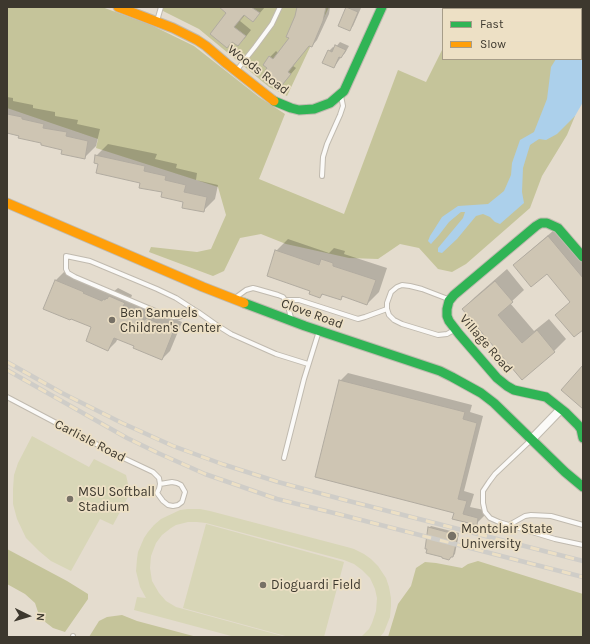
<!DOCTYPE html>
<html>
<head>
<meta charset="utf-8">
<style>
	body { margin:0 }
	#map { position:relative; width:590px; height:644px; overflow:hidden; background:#e4dcce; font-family:Karla,sans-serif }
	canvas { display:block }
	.frame { position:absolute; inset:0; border:8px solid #3d382e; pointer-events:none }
	.legend { position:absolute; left:442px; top:8px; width:140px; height:52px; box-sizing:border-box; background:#ede0c5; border:1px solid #a79d89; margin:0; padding:5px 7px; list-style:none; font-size:12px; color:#3d382e }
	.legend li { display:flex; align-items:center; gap:8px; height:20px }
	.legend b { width:20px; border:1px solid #a79d89 }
	.north { position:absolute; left:8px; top:596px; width:40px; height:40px; -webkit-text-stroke:3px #ede0c5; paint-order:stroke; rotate:95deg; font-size:11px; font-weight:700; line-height:16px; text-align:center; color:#3d382e }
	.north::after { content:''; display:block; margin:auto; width:14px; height:18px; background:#3d382e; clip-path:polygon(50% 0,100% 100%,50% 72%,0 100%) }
</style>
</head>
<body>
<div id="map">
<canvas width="590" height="644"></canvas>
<div class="frame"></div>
<ul class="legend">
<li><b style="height:5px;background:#30b455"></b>Fast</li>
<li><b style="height:5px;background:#ff9f0a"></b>Slow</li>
</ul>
<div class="north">N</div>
</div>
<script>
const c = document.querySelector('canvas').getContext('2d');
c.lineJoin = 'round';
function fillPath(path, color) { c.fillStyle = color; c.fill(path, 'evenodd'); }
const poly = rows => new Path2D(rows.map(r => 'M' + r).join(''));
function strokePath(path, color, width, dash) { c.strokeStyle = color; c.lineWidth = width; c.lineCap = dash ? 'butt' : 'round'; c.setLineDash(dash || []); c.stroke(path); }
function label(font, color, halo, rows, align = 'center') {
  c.font = font + ' Karla,sans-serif'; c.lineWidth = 3.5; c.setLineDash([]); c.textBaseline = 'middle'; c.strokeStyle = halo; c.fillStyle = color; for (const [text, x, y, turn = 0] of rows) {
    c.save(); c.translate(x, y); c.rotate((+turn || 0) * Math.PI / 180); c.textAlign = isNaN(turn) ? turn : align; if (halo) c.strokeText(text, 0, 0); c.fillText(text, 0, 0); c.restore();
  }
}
const green = poly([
	[32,436,89,467,94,459,126,475,130,493,113,525,100,519,71,571,51,561,39,551,26,538,17,519,13,504,13,489,14,475,18,463],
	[188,509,200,509,210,511,347,547,354,549,364,554,371,559,378,566,386,578,389,587,391,598,391,606,390,617,384,632,380,637,361,637,369,629,372,623,376,611,377,598,375,589,370,578,362,570,354,564,344,560,206,523,197,522,188,522,176,525,171,528,162,535,156,543,151,556,150,568,152,581,159,593,166,601,176,607,286,637,235,637,134,610,137,597,146,598,140,587,136,571,137,559,138,552,144,538,148,532,154,525,161,519,180,510],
	[206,524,344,562,324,637,289,637,183,608]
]);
const forest = poly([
	[7,7,102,7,151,25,194,46,259,97,285,114,259,179,344,214,398,70,426,82,443,48,443,59,567,59,575,116,567,135,542,176,530,208,466,264,452,272,438,269,419,248,400,244,378,259,349,258,286,244,261,234,240,238,224,271,213,276,149,252,151,247,197,252,211,249,226,215,218,187,96,148,98,139,7,108],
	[158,7,329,7,287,96,269,87,199,29,157,8],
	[462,7,583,7,583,38,581,38,581,9,462,9],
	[7,549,67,581,88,594,88,599,65,632,53,628,40,618,35,603,25,594,7,584],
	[478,561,583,594,583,637,388,637,398,604,411,586,416,568,425,562,436,563,462,568,468,564],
	[122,615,137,621,197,637,89,637,99,621,107,617]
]);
const water = poly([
	[581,38,583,38,583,102,575,116,557,134,546,140,539,139,530,145,523,168,522,192,524,203,500,224,495,222,490,217,483,214,476,216,457,239,442,253,438,252,438,248,463,218,465,212,461,212,449,222,439,235,431,244,428,241,430,236,442,217,458,206,488,204,504,191,511,175,512,163,520,140,534,132,547,99,551,67,556,59,581,59]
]);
const shadow = poly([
	[228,7,265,7,253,21,245,15,240,21,251,30,244,39,233,41,227,47],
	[298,7,330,7,329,14,317,40,312,46,309,45,293,66,296,68,279,88,268,68,270,57,276,51,278,53,291,38],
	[347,7,359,7,361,8,353,26,349,30],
	[340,42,349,46,345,53,341,57,337,63,334,67,329,51,333,47,335,48],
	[7,97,13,98,13,101,33,105,33,108,55,112,55,116,78,120,77,124,100,129,96,146,84,158,63,149,42,142,20,135,7,132],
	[108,144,157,154,155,159,177,164,176,168,197,173,196,180,218,185,215,199,203,211,184,201,99,163,96,156],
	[560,225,583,252,583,328,571,301,547,273,514,266,526,254],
	[288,239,329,253,334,248,345,251,344,254,387,268,379,292,367,304,344,296,340,299,324,293,320,297,311,290,276,251],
	[507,269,524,290,510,303,534,331,549,319,566,339,554,351,522,379,463,309,475,297],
	[64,272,113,292,118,288,132,295,131,298,133,299,132,300,182,322,170,351,162,359,135,345,118,338,116,342,108,350,93,327,44,308,56,280],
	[348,373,472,405,470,412,483,416,464,491,474,494,470,507,484,510,484,516,476,524,455,512,340,381],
	[431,526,459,533,455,554,453,556,429,528]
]);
const building = poly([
	[219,7,251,7,260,13,253,22,244,15,234,27,246,36,238,46,232,42,227,48,210,34,226,13,219,7],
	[297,7,326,7,323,21,312,47,309,46,288,72,291,74,279,89,262,76,267,68,263,65,269,56,273,59,289,38,286,37,295,16,297,7],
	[346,7,358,12,350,31,338,26,346,7],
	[335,45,346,50,341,58,339,57,334,68,322,63,328,50,332,52,335,45],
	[7,114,22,117,22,119,44,124,43,128,67,132,66,136,88,141,85,159,61,154,62,150,41,145,41,143,18,138,19,136,7,133,7,114],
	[95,155,145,166,144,171,166,176,165,180,186,185,184,192,207,197,204,212,182,208,183,202,161,197,162,192,139,188,140,183,96,173,98,164,94,163,95,155],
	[548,236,583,278,583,330,574,337,555,315,570,302,547,274,531,287,513,265,548,236],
	[275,250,319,265,321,259,333,263,333,266,376,280,367,305,342,296,341,300,322,294,320,298,309,294,310,291,267,276,275,250],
	[55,280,84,292,83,293,102,301,103,299,105,300,106,298,107,299,109,296,125,303,123,306,126,307,124,308,127,310,126,312,145,320,146,318,174,330,162,360,133,348,134,346,114,338,108,351,86,341,91,327,71,319,70,320,43,309,55,280],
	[495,281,513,302,498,315,522,343,537,330,555,352,522,380,462,309,495,281],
	[583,365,583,409,561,390,583,365],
	[339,380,465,412,463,419,477,423,458,499,467,501,463,514,478,518,477,525,452,519,454,513,315,477,339,380],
	[428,527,458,535,453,557,451,557,449,560,442,558,442,557,426,553,427,549,425,549,428,527]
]);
const lane = poly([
	[157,21,161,7],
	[236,71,255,47,272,24,280,7],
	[322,176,323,157,327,144,340,115,343,106,341,96],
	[235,298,246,290,253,288,257,289,278,295,283,297,285,300,288,306,291,318],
	[448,299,422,289,410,286,402,285,397,287,391,292,387,303,387,309,389,315,394,320,402,324,438,335,447,334,454,330],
	[285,300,299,300,358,319,365,317,387,309],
	[193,309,186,314,179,317,173,317,165,315,75,277,68,273,66,269,66,256,90,261,157,289,176,298,193,309,198,312,215,324,231,334,276,354,308,364],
	[7,397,117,455,153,472,159,478,160,484,159,489,157,493,163,501,168,505,173,506,178,505,182,502,185,492,181,485,177,483,172,482,160,484],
	[532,439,495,474,489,482,483,491,483,503,485,512,490,518,499,522,555,539,583,545],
	[284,458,304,379,319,331],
	[509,525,525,516,531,515,551,516,583,525],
	[73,636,73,637]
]);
const street = poly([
	[532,439,561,409]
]);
const fast = poly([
	[274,101,291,108,299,110,314,109,330,103,344,91,382,7],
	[583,257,558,228,547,223,541,223,536,226,454,295,449,301,447,309,447,316,449,321,459,334,497,378,507,386,514,390,546,397,565,412,578,425,581,429,583,438],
	[244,303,305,326,440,371,452,377,481,393,494,403,565,472,583,487]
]);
const slow = poly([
	[118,7,173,28,197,40,206,46,227,64,274,101],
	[7,203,203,287,244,303]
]);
const rail = poly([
	[7,362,62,393,122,423,173,446,222,464,278,482,341,499,583,561],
	[7,370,127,438,158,453,205,474,277,499,338,514,583,577]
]);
const markers = [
	[112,320,4,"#777166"],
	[70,499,4,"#777166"],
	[452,536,5,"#777166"],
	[263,585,4,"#777166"]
];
const streetNames = [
	["Woods Road",258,70,37],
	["Clove Road",312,314,20],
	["Village Road",486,344,49],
	["Carlisle Road",90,441,27]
];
const poiNames = [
	["Ben Samuels",120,313],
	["Children's Center",120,328],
	["MSU Softball",78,492],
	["Stadium",78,507],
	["Montclair State",461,529],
	["University",461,544],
	["Dioguardi Field",271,585]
];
fillPath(green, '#d8d6b7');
fillPath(forest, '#c5c49a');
fillPath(water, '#acd0eb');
fillPath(shadow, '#0003');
fillPath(building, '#cec5b3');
strokePath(building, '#b1aba0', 1);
strokePath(lane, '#c0baaf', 6);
strokePath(street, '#c0baaf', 10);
strokePath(fast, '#c0baaf', 11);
strokePath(slow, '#c0baaf', 11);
strokePath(lane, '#fbfaf8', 4);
strokePath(street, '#fbfaf8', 8);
strokePath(fast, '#30b455', 9);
strokePath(slow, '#ff9f0a', 9);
strokePath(rail, '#cfcdc8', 4.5);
strokePath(rail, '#ede0c5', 3, [9]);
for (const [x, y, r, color] of markers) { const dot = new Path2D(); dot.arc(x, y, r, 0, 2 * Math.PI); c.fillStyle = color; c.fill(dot); strokePath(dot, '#ede0c5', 1.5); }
label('13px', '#3d382e', '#ede0c5', streetNames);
label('13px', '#3d382e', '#ede0c5', poiNames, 'left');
</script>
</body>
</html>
